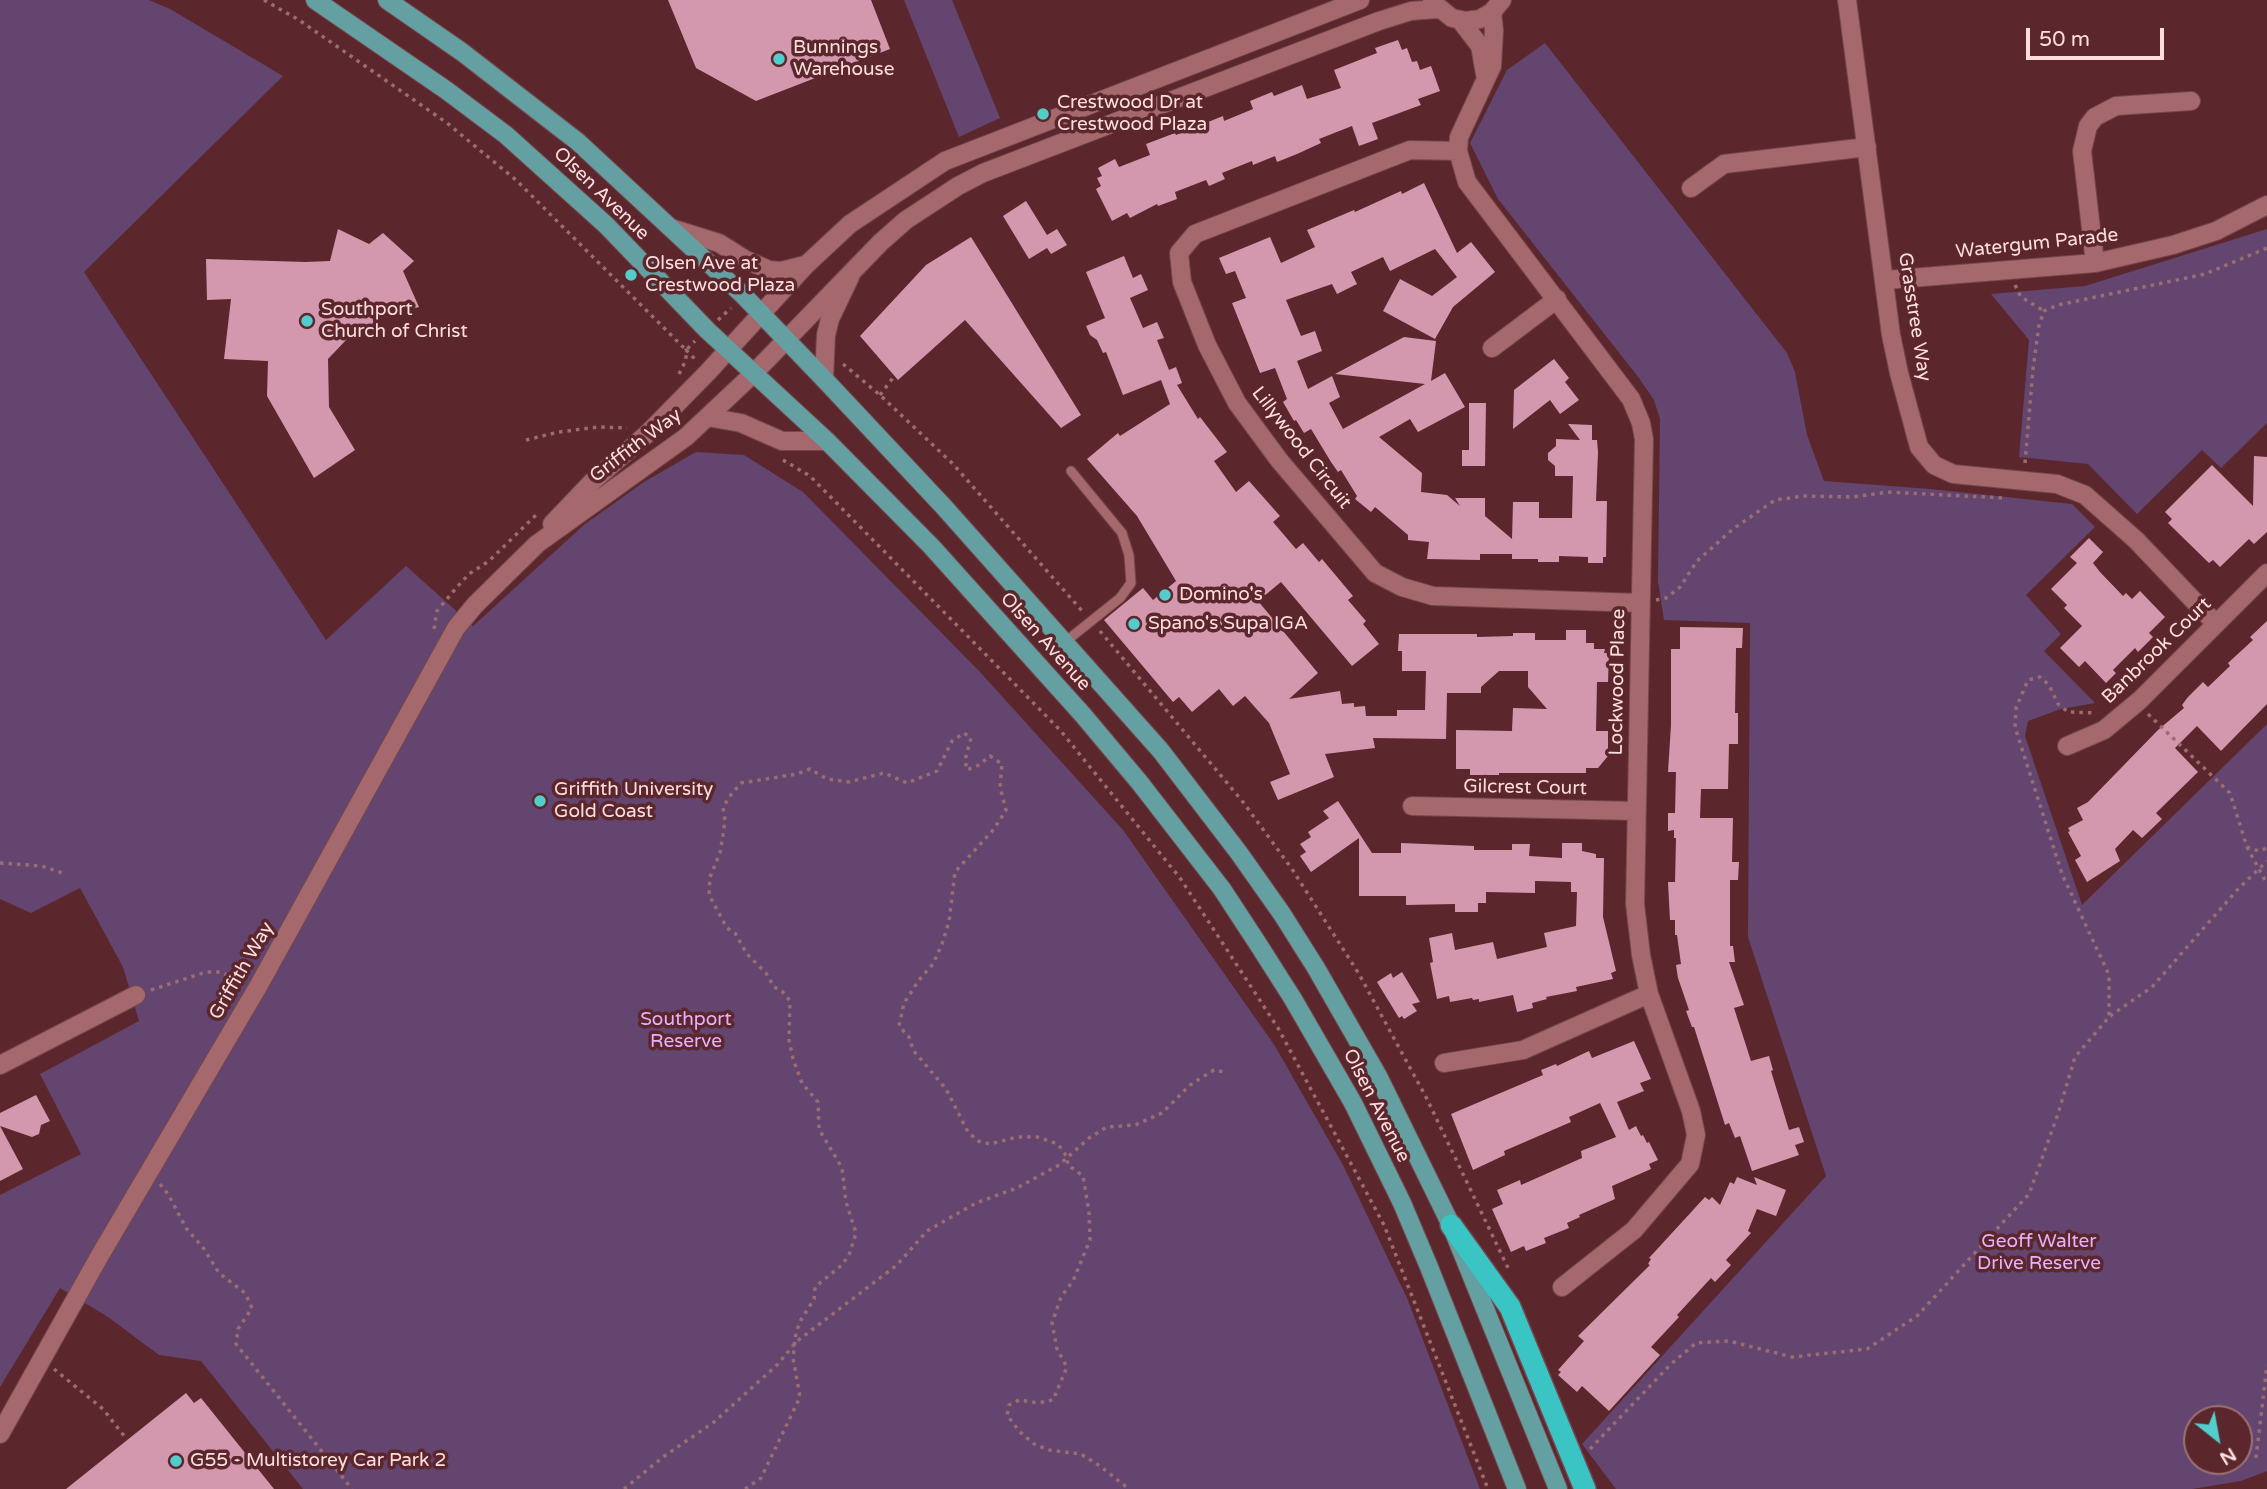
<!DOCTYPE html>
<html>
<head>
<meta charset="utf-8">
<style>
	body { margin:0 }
	#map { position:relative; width:2267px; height:1489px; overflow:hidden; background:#5b272d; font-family:"Varela Round",sans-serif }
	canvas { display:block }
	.north { position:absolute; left:2183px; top:1405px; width:70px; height:70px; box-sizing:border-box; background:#5b272d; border:2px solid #9d7074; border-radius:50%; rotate:149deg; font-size:19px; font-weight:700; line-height:28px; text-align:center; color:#ffddde }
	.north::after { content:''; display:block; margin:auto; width:24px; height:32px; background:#52cdcc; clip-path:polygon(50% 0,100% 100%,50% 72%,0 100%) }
	.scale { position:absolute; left:2026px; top:28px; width:138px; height:32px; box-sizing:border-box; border:4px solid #ffddde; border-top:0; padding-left:9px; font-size:21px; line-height:24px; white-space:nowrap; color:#ffddde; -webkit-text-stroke:5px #5b272d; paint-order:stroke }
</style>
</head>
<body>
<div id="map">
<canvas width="2267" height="1489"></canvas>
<div class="north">N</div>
<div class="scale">50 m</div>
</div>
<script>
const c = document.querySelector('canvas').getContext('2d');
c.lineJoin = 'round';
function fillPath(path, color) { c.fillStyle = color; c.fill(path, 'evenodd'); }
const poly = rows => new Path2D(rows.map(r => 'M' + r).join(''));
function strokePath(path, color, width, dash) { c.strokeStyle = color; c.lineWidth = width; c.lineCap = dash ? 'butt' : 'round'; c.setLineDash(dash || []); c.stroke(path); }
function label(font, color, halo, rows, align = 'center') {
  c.font = font + ' "Varela Round",sans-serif'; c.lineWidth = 7; c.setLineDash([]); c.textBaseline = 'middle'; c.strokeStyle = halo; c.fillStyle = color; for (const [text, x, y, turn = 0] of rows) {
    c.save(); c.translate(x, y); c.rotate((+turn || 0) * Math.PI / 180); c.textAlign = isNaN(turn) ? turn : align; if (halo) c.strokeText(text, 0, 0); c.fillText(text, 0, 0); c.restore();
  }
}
const green = poly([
	[0,0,149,0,170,9,283,76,84,272,326,640,406,566,473,626,585,524,644,482,696,452,744,455,803,492,980,672,1123,830,1275,1046,1343,1165,1407,1298,1480,1489,303,1489,201,1361,159,1355,108,1317,60,1288,0,1387,0,1195,81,1154,40,1074,139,1021,123,967,80,888,31,913,0,899],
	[904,0,952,0,1000,118,959,137],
	[1545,43,1787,353,1795,372,1807,435,1824,481,1930,489,2072,504,2095,527,2026,595,2061,634,2044,651,2095,703,2061,709,2028,721,2025,736,2082,905,2267,724,2267,1471,2241,1481,2192,1489,1616,1489,1582,1444,1826,1176,1748,937,1750,623,1664,620,1658,581,1660,419,1654,400,1639,378,1498,199,1470,143,1507,70],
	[2197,1419,2239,1419,2239,1461,2197,1461],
	[2267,229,2267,423,2221,468,2202,450,2137,514,2088,464,2019,457,2029,340,1991,294,2085,286]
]);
const building = poly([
	[668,0,871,0,890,49,756,101,696,68],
	[1398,40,1402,50,1407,48,1412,62,1417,61,1420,70,1431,66,1440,91,1418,99,1421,105,1372,123,1378,139,1359,146,1352,126,1319,139,1321,143,1297,154,1277,162,1275,156,1253,165,1252,161,1222,173,1225,179,1209,186,1206,180,1175,192,1177,199,1158,206,1157,204,1130,218,1127,213,1112,221,1096,189,1101,186,1097,178,1102,176,1098,168,1115,159,1119,167,1150,155,1146,144,1175,133,1176,135,1223,116,1224,121,1253,109,1250,101,1272,92,1274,96,1302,85,1307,99,1341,88,1334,70,1377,53,1375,48],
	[1424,183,1457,253,1471,242,1495,272,1453,307,1435,339,1383,311,1400,279,1432,296,1457,277,1435,249,1390,271,1383,257,1351,272,1357,284,1337,294,1332,284,1286,300,1301,336,1315,331,1322,351,1297,361,1308,389,1332,376,1340,397,1329,403,1343,429,1425,384,1335,374,1404,337,1436,341,1431,381,1445,373,1465,407,1418,432,1410,419,1379,437,1422,473,1421,492,1447,495,1460,506,1455,498,1485,498,1485,516,1512,539,1513,502,1539,502,1539,518,1572,518,1573,476,1555,476,1555,466,1548,460,1548,453,1556,446,1556,439,1580,440,1568,424,1592,425,1592,440,1597,440,1598,452,1596,501,1607,501,1606,557,1603,557,1603,563,1588,563,1588,557,1559,556,1559,562,1538,562,1538,559,1512,559,1512,554,1480,554,1480,560,1427,559,1429,542,1408,540,1408,535,1375,507,1371,512,1355,499,1357,496,1341,470,1338,472,1331,462,1311,429,1304,433,1296,420,1294,421,1283,402,1287,399,1275,368,1260,373,1232,303,1246,298,1235,271,1226,274,1219,258,1270,237,1281,263,1315,247,1307,230,1354,210,1355,212,1401,191,1402,194],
	[1026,201,1047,235,1057,229,1067,245,1051,254,1047,248,1029,259,1003,216],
	[338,229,369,244,383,233,414,261,403,271,419,307,375,320,375,335,348,338,328,359,329,407,355,450,314,478,267,396,268,361,224,359,231,299,207,300,206,259,306,262,330,261],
	[971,237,1081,415,1061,428,965,320,898,380,860,336,926,265],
	[1124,256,1133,278,1141,274,1148,290,1130,298,1143,328,1157,322,1164,338,1157,340,1169,370,1176,367,1182,383,1177,385,1198,419,1200,417,1227,452,1214,461,1236,492,1249,481,1280,516,1273,522,1296,549,1303,543,1319,562,1322,559,1353,596,1348,600,1366,621,1363,624,1379,644,1352,666,1281,582,1258,601,1318,673,1289,699,1340,691,1342,704,1354,703,1354,707,1365,706,1366,716,1397,716,1397,710,1425,710,1426,671,1402,671,1402,651,1398,651,1399,634,1477,634,1477,637,1513,636,1513,633,1535,633,1535,640,1566,640,1566,630,1586,630,1586,643,1594,643,1594,649,1605,649,1604,653,1609,653,1608,682,1597,682,1596,731,1608,731,1608,756,1598,768,1586,768,1586,773,1499,773,1499,775,1470,775,1470,769,1456,769,1456,730,1512,731,1513,708,1547,709,1528,687,1528,671,1499,671,1481,687,1481,693,1447,693,1446,739,1373,738,1375,748,1325,754,1334,777,1278,800,1270,782,1290,774,1269,723,1245,696,1233,706,1219,689,1192,712,1179,697,1173,702,1104,620,1143,588,1153,600,1176,581,1137,516,1087,459,1118,433,1120,436,1170,404,1161,380,1123,395,1106,352,1103,353,1097,340,1090,335,1086,326,1105,318,1086,272],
	[1554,359,1569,378,1565,382,1579,400,1560,414,1550,400,1513,429,1514,390],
	[1469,403,1486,403,1485,466,1462,466,1462,450,1469,450],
	[2254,456,2267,457,2267,532,2254,544,2249,539,2220,567,2213,560,2209,563,2168,523,2172,519,2165,512,2212,465,2253,506],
	[2089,538,2103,552,2093,563,2100,572,2123,596,2126,593,2132,599,2140,591,2165,617,2149,633,2153,637,2138,652,2135,648,2113,670,2116,673,2106,683,2085,661,2079,667,2060,648,2082,626,2064,608,2067,605,2051,589,2077,563,2070,557],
	[2267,621,2267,704,2221,751,2197,726,2175,748,2198,772,2156,813,2162,819,2142,838,2133,830,2115,849,2120,861,2087,882,2075,860,2081,856,2068,832,2070,831,2068,828,2083,820,2077,808,2088,802,2158,730,2184,708,2182,705,2188,697,2203,682,2208,687,2230,666,2228,663,2253,640,2250,637],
	[1680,627,1743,628,1742,648,1736,648,1735,713,1738,713,1738,744,1729,744,1728,789,1701,789,1700,818,1733,818,1732,862,1739,862,1738,880,1730,880,1730,946,1733,946,1735,962,1729,962,1744,1005,1734,1008,1751,1061,1769,1056,1773,1070,1771,1071,1789,1130,1799,1127,1804,1142,1795,1145,1799,1155,1752,1171,1740,1136,1735,1138,1729,1123,1725,1125,1694,1027,1692,1027,1686,1011,1689,1010,1678,978,1676,965,1681,964,1677,935,1675,935,1675,920,1670,920,1668,882,1675,882,1676,838,1674,838,1674,830,1668,831,1668,813,1675,813,1676,772,1668,772,1671,725,1671,649,1680,649],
	[1338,801,1372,853,1401,853,1401,843,1474,846,1474,850,1512,850,1512,844,1530,844,1529,856,1562,858,1562,843,1582,843,1582,851,1596,854,1596,858,1604,858,1603,917,1616,971,1611,973,1613,979,1576,987,1577,991,1546,997,1547,999,1532,1003,1533,1008,1517,1012,1513,995,1479,1002,1479,999,1473,1000,1472,998,1450,1002,1449,996,1437,999,1430,963,1433,962,1429,938,1452,933,1455,950,1493,942,1497,959,1547,947,1544,933,1576,926,1577,892,1571,892,1571,882,1535,881,1535,893,1486,892,1486,903,1478,903,1478,912,1455,912,1455,904,1406,905,1406,896,1359,896,1359,838,1311,872,1300,856,1306,852,1300,844,1311,837,1308,832,1329,818,1323,811],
	[1402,972,1420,1002,1412,1004,1417,1011,1404,1019,1402,1016,1399,1018,1377,982,1391,973,1393,978],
	[1634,1041,1651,1079,1640,1083,1644,1091,1617,1102,1629,1130,1636,1126,1641,1136,1643,1135,1647,1143,1649,1142,1658,1160,1649,1164,1651,1169,1612,1186,1615,1199,1579,1215,1580,1217,1567,1223,1569,1228,1544,1238,1546,1243,1526,1251,1524,1246,1511,1252,1492,1209,1503,1204,1497,1190,1520,1180,1521,1185,1582,1158,1581,1151,1616,1137,1600,1103,1569,1117,1571,1122,1504,1151,1505,1155,1473,1170,1451,1114,1543,1075,1541,1070,1556,1064,1557,1066,1589,1051,1592,1058],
	[36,1095,50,1121,41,1125,39,1134,32,1137,0,1126,0,1113],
	[0,1126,23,1169,0,1181],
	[1737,1177,1757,1185,1754,1177,1786,1190,1776,1216,1757,1209,1748,1231,1751,1233,1726,1260,1731,1265,1715,1282,1711,1278,1677,1315,1679,1317,1651,1347,1660,1355,1609,1411,1582,1386,1577,1392,1558,1375,1561,1372,1558,1370,1584,1341,1578,1336,1650,1265,1648,1264,1651,1259,1649,1258,1705,1197,1709,1200,1712,1197,1720,1205,1730,1182,1734,1184],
	[186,1393,194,1403,201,1398,274,1489,66,1489]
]);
const path = poly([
	[264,0,299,20,447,123,516,180,686,350,695,341],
	[2015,285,2021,297,2044,311],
	[718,320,731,308],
	[843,364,880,395,953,464,1083,612],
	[679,374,686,360,686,350,696,360],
	[880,395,895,375],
	[526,440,559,432,598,427,627,428],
	[783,460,810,476,1060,730,1180,878,1278,1028,1384,1225,1488,1489],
	[2025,463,2033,369,2039,325,2044,311,2058,305,2205,274,2267,248],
	[1656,600,1666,598,1680,587,1697,561,1733,529,1775,500,1804,496,1853,497,1888,492,2004,498],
	[434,629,437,611,457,587,469,574,489,561,536,515],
	[1100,631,1243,802,1292,869,1359,974,1427,1099,1509,1270],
	[2148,714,2230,793,2247,847,2259,851,2267,848],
	[2247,847,2267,884],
	[0,863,42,866,65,874],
	[151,990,206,972,221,972,242,982],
	[2110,1016,2152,987,2238,889,2267,861],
	[160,1184,168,1194,186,1228,204,1249,219,1273,245,1293,252,1308,238,1329,236,1344,352,1489],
	[54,1369,103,1409,125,1437],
	[1590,1449,1671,1364,1696,1343,1729,1341,1792,1357,1867,1349,1917,1316,2029,1194,2058,1114,2075,1057,2109,1017,2109,975,2062,874,2015,727,2016,708,2028,680,2040,677,2049,685,2058,704,2068,712,2095,713],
	[2256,1458,2267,1365],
	[624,1489,663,1457,714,1422,778,1364,796,1342,897,1265,927,1231,976,1203,1017,1188,1059,1165,1089,1138,1107,1127,1135,1125,1162,1113,1190,1085,1214,1070,1225,1072],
	[745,1489,761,1478,800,1397,793,1358,796,1332,801,1320,814,1299,815,1287,842,1265,849,1255,856,1233,846,1202,842,1168,819,1129,818,1102,802,1083,793,1059,789,1040,790,1001,782,991,774,987,766,973,747,954,735,933,727,928,709,895,710,877,720,853,723,835,725,820,723,808,729,797,741,783,797,774,810,769,827,779,849,782,884,773,907,783,937,771,952,741,964,733,971,738,965,760,967,770,979,765,990,756,1002,764,1000,787,1006,810,994,829,955,872,949,922,942,944,933,964,919,980,904,1003,899,1026,909,1037,913,1050,946,1089,968,1132,978,1141,990,1144,1017,1137,1037,1137,1058,1144,1067,1157,1068,1165,1083,1176,1089,1212,1090,1240,1073,1281,1061,1297,1052,1323,1057,1349,1067,1367,1053,1400,1038,1403,1019,1400,1009,1405,1007,1415,1019,1431,1034,1444,1049,1450,1081,1454,1100,1466,1129,1489]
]);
const service = poly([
	[1065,642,1120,598,1131,583,1129,555,1122,533,1071,471]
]);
const minor = poly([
	[1847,0,1891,335,1899,373,1919,447,1934,465,1953,474,2057,484,2085,495,2136,540,2215,623],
	[1432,2,1452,18,1466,21,1480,19,1492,12,1502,0],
	[1492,12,1494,30,1492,66,1459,137,1458,151,1467,182,1631,399,1641,423,1644,439,1635,904,1641,955,1649,994,1691,1111,1696,1135,1690,1164,1634,1230,1562,1287],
	[1460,20,1480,46,1485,74],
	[1458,151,1410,150,1195,234,1179,253,1182,282,1207,345,1237,403,1279,460,1375,573,1402,587,1433,596,1640,603],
	[1691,188,1724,164,1867,147],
	[671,228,719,243,746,260,769,270,781,271,805,265],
	[2095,263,2082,151,2088,126,2095,117,2116,106,2191,101],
	[1886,280,2095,263,2173,245,2216,231,2267,205],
	[1492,348,1557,299],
	[728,350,806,265,850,224,945,161,1360,0],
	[753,374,881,242,906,220,958,186,983,173,1379,21,1411,11,1437,9],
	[824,379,826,335,830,319,850,277],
	[2067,746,2104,730,2140,700,2267,573],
	[1412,806,1637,811],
	[1444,1063,1523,1050,1649,994],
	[0,1065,136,995]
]);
const tertiary = poly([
	[707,417,741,423,782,441,827,441],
	[552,524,593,481,647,434,708,372,728,350],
	[0,1434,99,1257,259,985,456,628,475,605,537,544,686,437,753,374]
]);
const primary = poly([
	[315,0,446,90,506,135,606,225,707,330,827,441,931,546,1083,715,1140,783,1222,889,1258,944,1293,999,1353,1103,1402,1203,1429,1267,1517,1489],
	[387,0,462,52,578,142,744,296,824,379,944,507,1161,751,1239,853,1282,914,1316,968,1378,1076,1451,1225,1558,1489]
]);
const motorway = poly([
	[1451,1225,1510,1307,1585,1489]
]);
const markers = [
	[779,59,7,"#52cdcc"],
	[1043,114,7,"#52cdcc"],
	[631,275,7,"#52cdcc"],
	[307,321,7,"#52cdcc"],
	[1165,595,7,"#52cdcc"],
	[1134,624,7,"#52cdcc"],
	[540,801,7,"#52cdcc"],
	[176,1461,7,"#52cdcc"]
];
const poiNames = [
	["Bunnings",793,48],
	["Warehouse",793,70],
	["Crestwood Dr at",1057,103],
	["Crestwood Plaza",1057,125],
	["Olsen Ave at",645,264],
	["Crestwood Plaza",645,286],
	["Southport",321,310],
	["Church of Christ",321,332],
	["Domino's",1179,595],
	["Spano's Supa IGA",1148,624],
	["Griffith University",554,790],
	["Gold Coast",554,812],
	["G55 - Multistorey Car Park 2",190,1461]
];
const streetNames = [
	["Olsen Avenue",601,194,44],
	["Watergum Parade",2037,244,-6],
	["Grasstree Way",1914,317,81],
	["Griffith Way",636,446,-37],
	["Lillywood Circuit",1301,448,52],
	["Olsen Avenue",1045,642,48],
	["Banbrook Court",2157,651,-44],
	["Lockwood Place",1618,682,-89],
	["Gilcrest Court",1525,788,1],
	["Griffith Way",242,971,-60],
	["Olsen Avenue",1376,1106,63]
];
const parkNames = [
	["Southport",686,1020],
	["Reserve",686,1042],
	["Geoff Walter",2039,1242],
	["Drive Reserve",2039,1264]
];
fillPath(green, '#634570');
fillPath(building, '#d398ae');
strokePath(service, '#74474d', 11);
strokePath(minor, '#74474d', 20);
strokePath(tertiary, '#74474d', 20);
strokePath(primary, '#74474d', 20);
strokePath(motorway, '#74474d', 24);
strokePath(path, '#9a6d71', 3.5, [3.5, 5]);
strokePath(service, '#a4686d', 9);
strokePath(minor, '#a4686d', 18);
strokePath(tertiary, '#a4686d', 18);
strokePath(primary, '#649fa1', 18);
strokePath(motorway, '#3ac4c4', 21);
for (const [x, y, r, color] of markers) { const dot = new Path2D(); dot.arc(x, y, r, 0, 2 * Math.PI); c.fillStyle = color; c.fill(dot); strokePath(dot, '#5b272d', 2.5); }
label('19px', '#ffddde', '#5b272d', poiNames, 'left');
label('19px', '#ffddde', '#5b272d', streetNames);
label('19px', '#e4b2fc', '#5b272d', parkNames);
</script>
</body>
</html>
